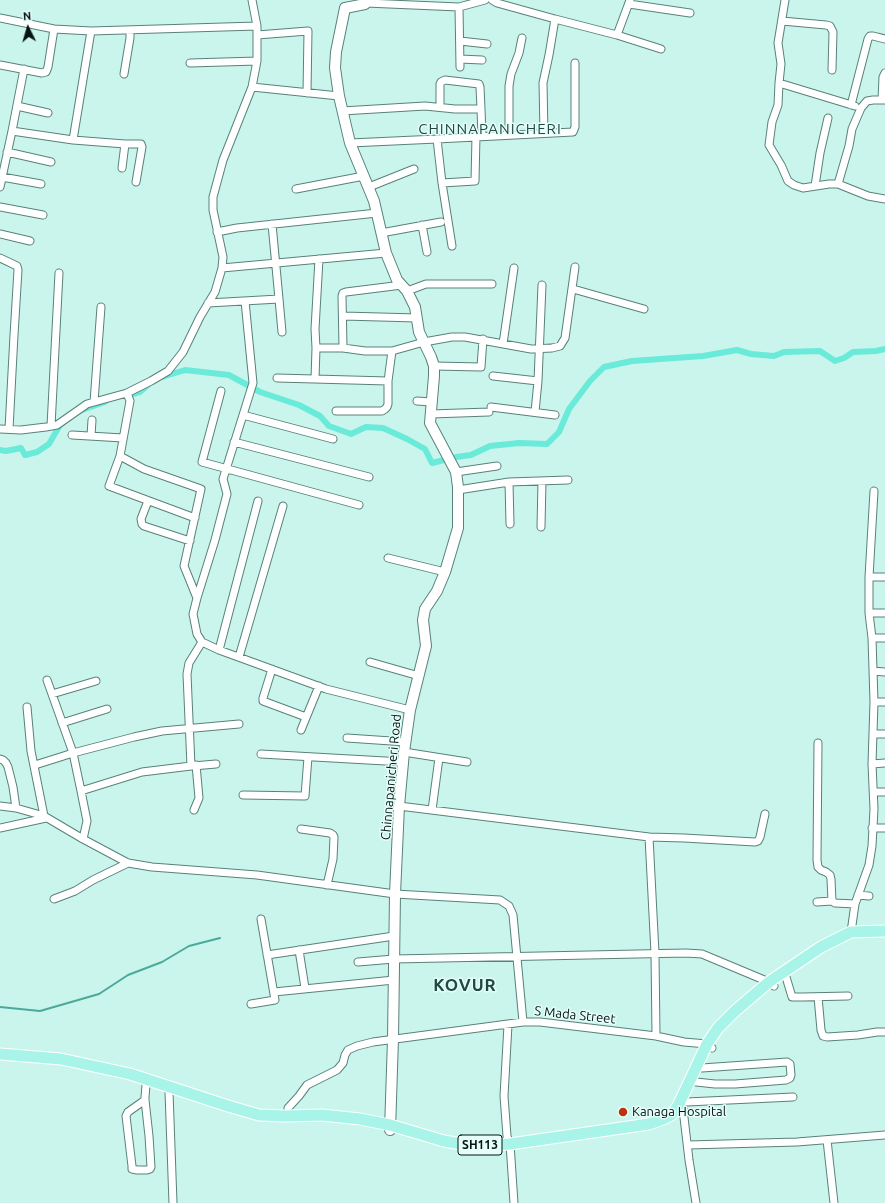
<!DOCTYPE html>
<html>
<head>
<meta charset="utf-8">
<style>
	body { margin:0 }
	#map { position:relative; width:885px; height:1203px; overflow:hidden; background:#caf5ed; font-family:Ubuntu,sans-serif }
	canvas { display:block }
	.north { position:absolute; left:8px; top:8px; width:40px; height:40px; -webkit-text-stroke:3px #e5fef9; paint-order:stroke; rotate:355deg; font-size:11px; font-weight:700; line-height:16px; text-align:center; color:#041210 }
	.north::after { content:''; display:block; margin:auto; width:14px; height:18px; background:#041210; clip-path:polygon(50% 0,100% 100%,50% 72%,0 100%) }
</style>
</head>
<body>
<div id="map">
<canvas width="885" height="1203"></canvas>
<div class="north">N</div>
</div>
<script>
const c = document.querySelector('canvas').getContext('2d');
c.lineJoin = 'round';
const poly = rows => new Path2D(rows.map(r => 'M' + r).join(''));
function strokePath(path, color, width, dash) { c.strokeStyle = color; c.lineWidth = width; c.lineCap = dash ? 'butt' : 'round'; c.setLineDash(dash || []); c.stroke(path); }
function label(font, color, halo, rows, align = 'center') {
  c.font = font + ' Ubuntu,sans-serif'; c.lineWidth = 3; c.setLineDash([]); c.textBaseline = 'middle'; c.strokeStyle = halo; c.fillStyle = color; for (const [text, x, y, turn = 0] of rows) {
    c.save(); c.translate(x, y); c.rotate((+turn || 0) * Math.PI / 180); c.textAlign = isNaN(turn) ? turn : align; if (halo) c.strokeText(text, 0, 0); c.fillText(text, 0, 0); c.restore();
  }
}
const stream = poly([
	[0,1007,40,1011,99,994,128,975,162,962,189,946,220,938]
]);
const canal = poly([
	[162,377,185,370,229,375,260,392,299,405,320,416,329,426,351,434,366,427,383,428,407,439,425,449,432,463,444,460],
	[134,394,140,392,149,384],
	[79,411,105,402],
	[0,450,6,451,21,448,25,455,37,452,49,444,60,425,64,422],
	[456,457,471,455,490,446,519,443,547,444,559,432,569,409,590,381,604,367,632,361,703,356,737,350,751,354,774,356,784,352,820,351,835,361,844,358,853,352,876,351,885,349]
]);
const street = poly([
	[252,0,257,26,257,61,252,87,223,160,213,197,213,210,223,257,222,268,215,292,200,317,183,352,168,371,151,381,127,393,130,401,120,456,144,469,201,489,184,566,197,598,193,614,197,634,202,642,219,650,326,689,410,710],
	[492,0,497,3,555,19],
	[785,0,778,43,781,64,779,83,778,105,772,122,769,145,781,165,788,181,794,185,803,188,829,184,838,184,868,196,885,199],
	[366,3,459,7,485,0],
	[629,4,690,13],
	[459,7,460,67],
	[0,18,54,29],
	[782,21,826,25,830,26,833,32,832,70],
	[257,35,308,31,307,93],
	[617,35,630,0],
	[460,41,487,44],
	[460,59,482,60],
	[190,63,257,61],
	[0,65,42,73,46,72,48,67,54,29,91,31],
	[124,74,130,38,130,30],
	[779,83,855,106],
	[252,87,339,96],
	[882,100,883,77,885,73],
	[851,105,868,39,870,36,873,36,885,39],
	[17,106,48,113],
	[440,107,440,84,441,82,445,80,479,84,480,87,481,109],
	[342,111,425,106,455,109,481,109,482,136],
	[12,131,24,69],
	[544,133,543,83,549,55,555,19,617,35,661,49],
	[509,135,509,86,511,74,519,53,522,38],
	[437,139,573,132,575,127,575,63],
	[73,140,125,144,122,168],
	[350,143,437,139,442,183,452,246],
	[125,144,141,144,142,147,136,182],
	[7,152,51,162],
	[2,177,41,184],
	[442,183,475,181,476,136],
	[838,184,849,146,852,129,861,108,867,101,873,100,885,100],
	[815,186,820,153,828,118],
	[0,187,12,131,73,140,91,31,257,26],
	[369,187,414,169],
	[296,189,364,176],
	[0,207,43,215],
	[422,225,427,252],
	[217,232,237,228,377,213],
	[381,233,441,222],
	[0,234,30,241],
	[0,258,17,266,18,270,14,335,9,429],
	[222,268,386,253],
	[573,289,644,309],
	[407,291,426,284,492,284],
	[279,299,282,332],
	[208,303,279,299,272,224],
	[343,316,417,318],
	[503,344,514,268],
	[316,348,343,348,365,351,392,351,424,342,452,337,465,337,531,349,552,348,560,346,565,338,575,267],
	[343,348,342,296,343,293,346,292,402,285],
	[434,366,481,367,483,339],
	[493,376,538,381],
	[277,378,388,381,392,351],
	[315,379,316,348,315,329,319,259],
	[221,391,202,462,359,505],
	[417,401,431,402],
	[94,402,101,307],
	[491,407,555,415],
	[336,411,382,411,385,409,387,407,388,404,388,381],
	[535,412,538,381,542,285],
	[431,414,489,412],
	[243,415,333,439],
	[51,426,59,273],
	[0,429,21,430,46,427,57,425,87,404,127,393],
	[72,435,123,438],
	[91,436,92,420],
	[234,442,369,477],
	[120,456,109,486,195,518],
	[456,472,497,466],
	[509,482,510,524],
	[458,490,509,482,568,480],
	[148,501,141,519,142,524,144,526,190,541],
	[541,527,542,481],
	[388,558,445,572],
	[869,577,874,491],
	[197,598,215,540,227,494,223,479,253,383,245,301],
	[869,613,885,613],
	[872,638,885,638],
	[219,650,258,501],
	[239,657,283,506],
	[370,662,419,676],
	[272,669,263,698,263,701,306,717],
	[873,671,885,672],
	[47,680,73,753,81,791,87,821,83,839],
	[52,694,96,681],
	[874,702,885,702],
	[27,707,31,751,44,816],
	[62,723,107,709],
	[301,730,319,686],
	[873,734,885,734],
	[347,738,406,742],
	[818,743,817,860,818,867,821,870,826,872,830,875,831,879,832,901,835,903,855,904],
	[404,752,467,762],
	[261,754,403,762],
	[0,759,3,760,6,763,8,767,13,787,16,808],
	[872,764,885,763],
	[35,765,73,753,134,737,162,731,239,724],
	[193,766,216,764],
	[81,791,142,772,191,766,187,674,189,663,202,642],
	[874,792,885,792],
	[243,795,305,796,308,757],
	[0,806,16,808,44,816,83,839,128,863,152,867,257,875,395,894,500,900,509,906,513,915,523,1022],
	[399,806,649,837,655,953,656,1036],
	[194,810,199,798,196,765],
	[432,810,439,758],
	[0,828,46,818],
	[872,828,885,828],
	[301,829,330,833,333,835,334,837,333,859,327,885],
	[649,837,684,838,755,842,758,841,760,837,765,814],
	[858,895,869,896],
	[54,899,75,891,93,880,128,863],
	[817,902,832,901],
	[851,932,855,904,869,865,872,846,874,809,872,764,874,702,872,638,869,613,869,577,885,577],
	[299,950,305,988],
	[267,955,394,936],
	[358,962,394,959,686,953,702,954,769,982,774,986],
	[786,977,792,997,803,997,848,996],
	[274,992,394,980],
	[818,997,821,1030,823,1036,827,1037,858,1035,877,1032,885,1032],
	[251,1004,275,1000,261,919],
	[508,1025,504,1096,507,1136,510,1144,514,1203],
	[696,1082,715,1084,735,1084,786,1080,790,1078,791,1075,790,1064,787,1062,702,1068],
	[169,1092,173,1203],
	[145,1100,128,1112,126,1116,132,1166,132,1169,137,1170,147,1170,150,1169,151,1167,149,1136,145,1100,145,1097,146,1085],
	[687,1102,793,1097],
	[683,1109,689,1160,696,1203],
	[288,1116,288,1108,299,1096,307,1085,337,1070,343,1063,345,1055,348,1050,357,1046,373,1042,523,1022,540,1022,656,1036,684,1042,707,1044,712,1048],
	[827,1140,834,1203],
	[688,1145,797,1142,885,1135]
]);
const secondary = poly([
	[367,0,365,4,345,8,336,52,335,68,339,96,350,143,374,201,386,253,397,280,407,291,415,307,419,332,431,357,434,366,434,376,430,423,456,472,458,487,458,528,445,572,437,591,425,609,423,620,426,646,410,710,404,752,399,806,395,894,393,1039,390,1130]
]);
const primary = poly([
	[0,1054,61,1059,130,1074,228,1106,259,1115,285,1116,322,1115,360,1119,390,1125,444,1141,473,1146,510,1144,649,1124,663,1119,671,1115,678,1106,707,1044,718,1028,735,1011,769,982,821,947,851,932,885,931]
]);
const markers = [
	[623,1112,5,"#bc320e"]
];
const shields = [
	[480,1145,44]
];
const shieldNames = [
	["SH113",480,1145]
];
const streetNames = [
	["Chinnapanicheri Road",391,777,-85],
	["S Mada Street",575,1015,6]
];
const poiNames = [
	["Kanaga Hospital",632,1112]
];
const quarterNames = [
	["CHINNAPANICHERI",490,129]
];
const districtNames = [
	["KOVUR",465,985]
];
strokePath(stream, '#4ba99c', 2);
strokePath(canal, '#6aead8', 6);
strokePath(street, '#59817a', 9);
strokePath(secondary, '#59817a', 12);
strokePath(primary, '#fff', 13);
strokePath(street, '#fff', 7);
strokePath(secondary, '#fff', 10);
strokePath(primary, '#a9f4e9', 11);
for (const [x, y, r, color] of markers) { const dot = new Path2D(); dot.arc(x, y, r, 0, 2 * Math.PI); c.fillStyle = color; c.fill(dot); strokePath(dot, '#e5fef9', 1.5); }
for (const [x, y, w] of shields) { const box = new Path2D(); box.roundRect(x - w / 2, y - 10, w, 20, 3); c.fillStyle = '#e5fef9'; c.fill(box); strokePath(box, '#041210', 1); }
label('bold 12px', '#041210', null, shieldNames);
label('13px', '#041210', '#e5fef9', streetNames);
label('13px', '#041210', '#e5fef9', poiNames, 'left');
c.letterSpacing = '1px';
label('15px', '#214943', '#e5fef9', quarterNames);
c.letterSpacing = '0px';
c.letterSpacing = '1px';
label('bold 17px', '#214943', '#e5fef9', districtNames);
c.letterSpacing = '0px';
</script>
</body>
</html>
